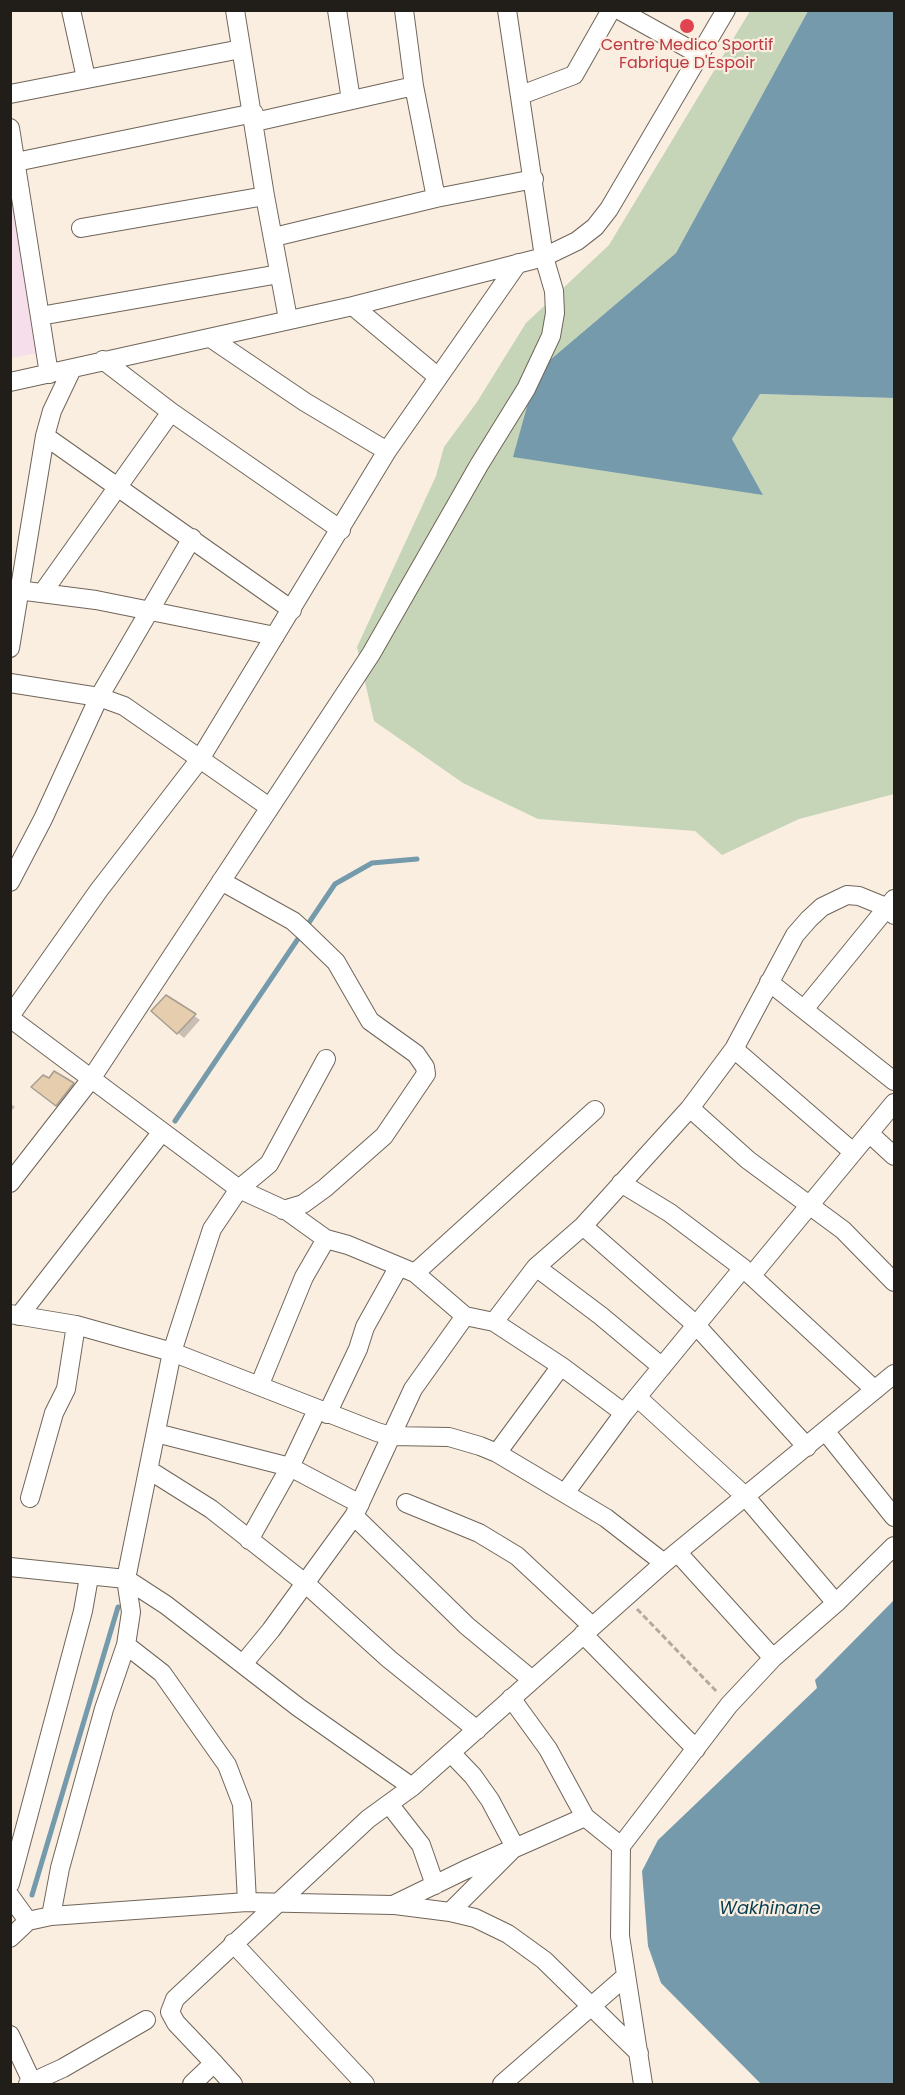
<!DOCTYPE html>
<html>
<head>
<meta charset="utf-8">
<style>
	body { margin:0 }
	#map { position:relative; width:905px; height:2095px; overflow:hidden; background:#faeee1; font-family:Poppins,sans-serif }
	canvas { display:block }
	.frame { position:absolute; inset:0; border:12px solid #211d19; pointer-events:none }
</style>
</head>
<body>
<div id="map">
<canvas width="905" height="2095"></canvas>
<div class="frame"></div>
</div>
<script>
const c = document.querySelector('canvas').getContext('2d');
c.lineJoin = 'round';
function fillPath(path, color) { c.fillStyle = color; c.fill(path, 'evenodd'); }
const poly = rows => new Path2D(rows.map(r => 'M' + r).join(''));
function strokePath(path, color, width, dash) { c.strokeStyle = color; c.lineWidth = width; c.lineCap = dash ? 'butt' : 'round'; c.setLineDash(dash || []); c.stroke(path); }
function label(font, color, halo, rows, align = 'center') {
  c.font = font + ' Poppins,sans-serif'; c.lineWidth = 4.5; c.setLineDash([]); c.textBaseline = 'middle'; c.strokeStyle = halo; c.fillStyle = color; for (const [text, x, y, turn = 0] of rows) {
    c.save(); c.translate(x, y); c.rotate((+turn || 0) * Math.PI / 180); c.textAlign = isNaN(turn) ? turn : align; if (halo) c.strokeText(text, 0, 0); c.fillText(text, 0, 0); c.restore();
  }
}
const commercial = poly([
	[10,143,49,351,11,358,10,358]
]);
const green = poly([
	[750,11,808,11,676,253,537,371,763,495,732,439,760,394,894,398,894,794,799,819,722,855,695,831,538,819,463,783,374,721,357,647,436,476,444,447,477,402,526,323,609,245]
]);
const water = poly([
	[808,11,894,11,894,398,760,394,732,439,763,495,513,457,537,371,676,253],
	[894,1600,894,2084,761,2084,661,1983,648,1946,642,1871,658,1840,817,1688,815,1680]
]);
const shadow = poly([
	[167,997,200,1020,184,1038,158,1016],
	[49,1080,73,1084,78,1089,61,1110,39,1092],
	[10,1103,15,1107,10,1112]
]);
const stream = poly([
	[175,1121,335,884,372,863,417,859],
	[32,1895,118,1607]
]);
const building = poly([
	[166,995,196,1014,177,1034,151,1011,166,995],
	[54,1071,74,1083,56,1106,31,1087,43,1075,49,1078,54,1071]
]);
const path = poly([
	[637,1609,718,1693]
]);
const minor = poly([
	[71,10,86,78],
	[235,10,265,196,288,319],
	[337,10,351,100],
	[404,10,414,86,436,198],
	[619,10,700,55],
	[10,94,241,49],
	[521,95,574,75,611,10],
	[255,122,414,86],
	[10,128,49,374],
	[16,162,254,113],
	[81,228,265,196],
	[274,237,436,198,534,179],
	[353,306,438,377],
	[40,316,279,274],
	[212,339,305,402,387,451],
	[103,360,171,412,341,530],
	[10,382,353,306,544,257,577,241,595,227,609,209,726,10],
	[45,436,292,610],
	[10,589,96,600,275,636],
	[43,592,171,412],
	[10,648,45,436,52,411,72,369],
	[10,683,99,697,124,706,269,807],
	[221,881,293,921,304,931,336,962,370,1021,416,1054,425,1067,426,1074,384,1136,325,1188,303,1204,283,1210],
	[10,882,43,819,99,697,192,538],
	[769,982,894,1081],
	[805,1008,894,899],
	[10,1016,99,890,200,759,387,451,518,263],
	[10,1018,239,1189,287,1211,326,1239],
	[734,1049,853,1152],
	[690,1108,748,1160,843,1230,894,1282],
	[869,1133,894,1156],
	[10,1183,91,1079,371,654,479,465,526,389,551,336,555,313,554,291,544,257,507,10],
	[621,1183,670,1213,743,1268,875,1390],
	[583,1226,695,1324,807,1447],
	[536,1267,601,1316,662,1367],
	[415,1273,595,1110],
	[752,1275,894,1103],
	[10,1314,76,1325,172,1352,377,1432,391,1436,449,1437,480,1446,497,1453,606,1518,664,1563],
	[19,1316,161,1133],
	[494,1322,561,1366,624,1413],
	[260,1384,304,1277,326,1239,348,1245,415,1273,465,1316,494,1322,536,1267,583,1226,690,1108,734,1049,795,935,809,919,822,907,847,895,859,896,886,907,894,915],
	[637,1397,745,1496,836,1603],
	[327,1414,358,1349,365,1327,398,1268],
	[826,1432,894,1517],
	[156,1433,290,1467,360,1504],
	[497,1453,561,1366],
	[149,1470,211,1509,305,1583,389,1659,477,1730],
	[565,1493,624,1413,743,1268],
	[30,1498,54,1413,66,1389,76,1325],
	[406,1503,479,1533,517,1556,592,1626],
	[354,1516,467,1626,531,1679],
	[249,1540,290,1467,317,1410],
	[678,1553,773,1658],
	[10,1567,126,1579,166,1605,298,1707,412,1787],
	[583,1634,696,1749],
	[126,1645,162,1673,227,1765,242,1804,247,1902],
	[243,1664,271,1630,354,1516,413,1389,465,1316],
	[511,1698,548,1749,585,1817,621,1846,620,1936,643,2084],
	[389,1804,421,1845,435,1885],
	[621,1846,729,1705,773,1658,836,1603,894,1546],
	[10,1884,83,1611,89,1577],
	[10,1896,28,1921],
	[395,1905,450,1912,475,1918,508,1934,544,1960,639,2053],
	[450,1912,515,1847,490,1800,473,1776,451,1753],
	[51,1916,60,1868,104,1709,126,1645,131,1612,126,1579,172,1352,193,1287,212,1229,239,1189,269,1164,326,1059],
	[10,1938,28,1921,51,1916,247,1902,393,1905,465,1870,585,1817],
	[233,1943,365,2084],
	[10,2035,33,2084],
	[214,2063,233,2084],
	[28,2084,63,2068,146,2020],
	[192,2084,214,2063,176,2023,170,2012,175,1999,368,1819,412,1787,664,1563,894,1374],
	[502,2084,626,1976]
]);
const markers = [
	[687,26,8,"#e0444e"]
];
const healthNames = [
	["Centre Medico Sportif",687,46],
	["Fabrique D'Espoir",687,64]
];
const waterNames = [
	["Wakhinane",770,1909]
];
fillPath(commercial, '#f6dfeb');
fillPath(green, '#c6d4b7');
fillPath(water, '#749aac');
fillPath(shadow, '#0003');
strokePath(stream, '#749aac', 5);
fillPath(building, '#e5cdae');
strokePath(building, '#a79d90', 1.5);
strokePath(minor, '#6f6559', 20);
strokePath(path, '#b2a99f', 3, [6, 3]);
strokePath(minor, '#fff', 18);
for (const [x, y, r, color] of markers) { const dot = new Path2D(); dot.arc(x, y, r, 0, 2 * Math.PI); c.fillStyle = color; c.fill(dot); strokePath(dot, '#faeee1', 2); }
label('16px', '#be3a42', '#faeee1', healthNames);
label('italic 18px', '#073f53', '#faeee1', waterNames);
</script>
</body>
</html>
